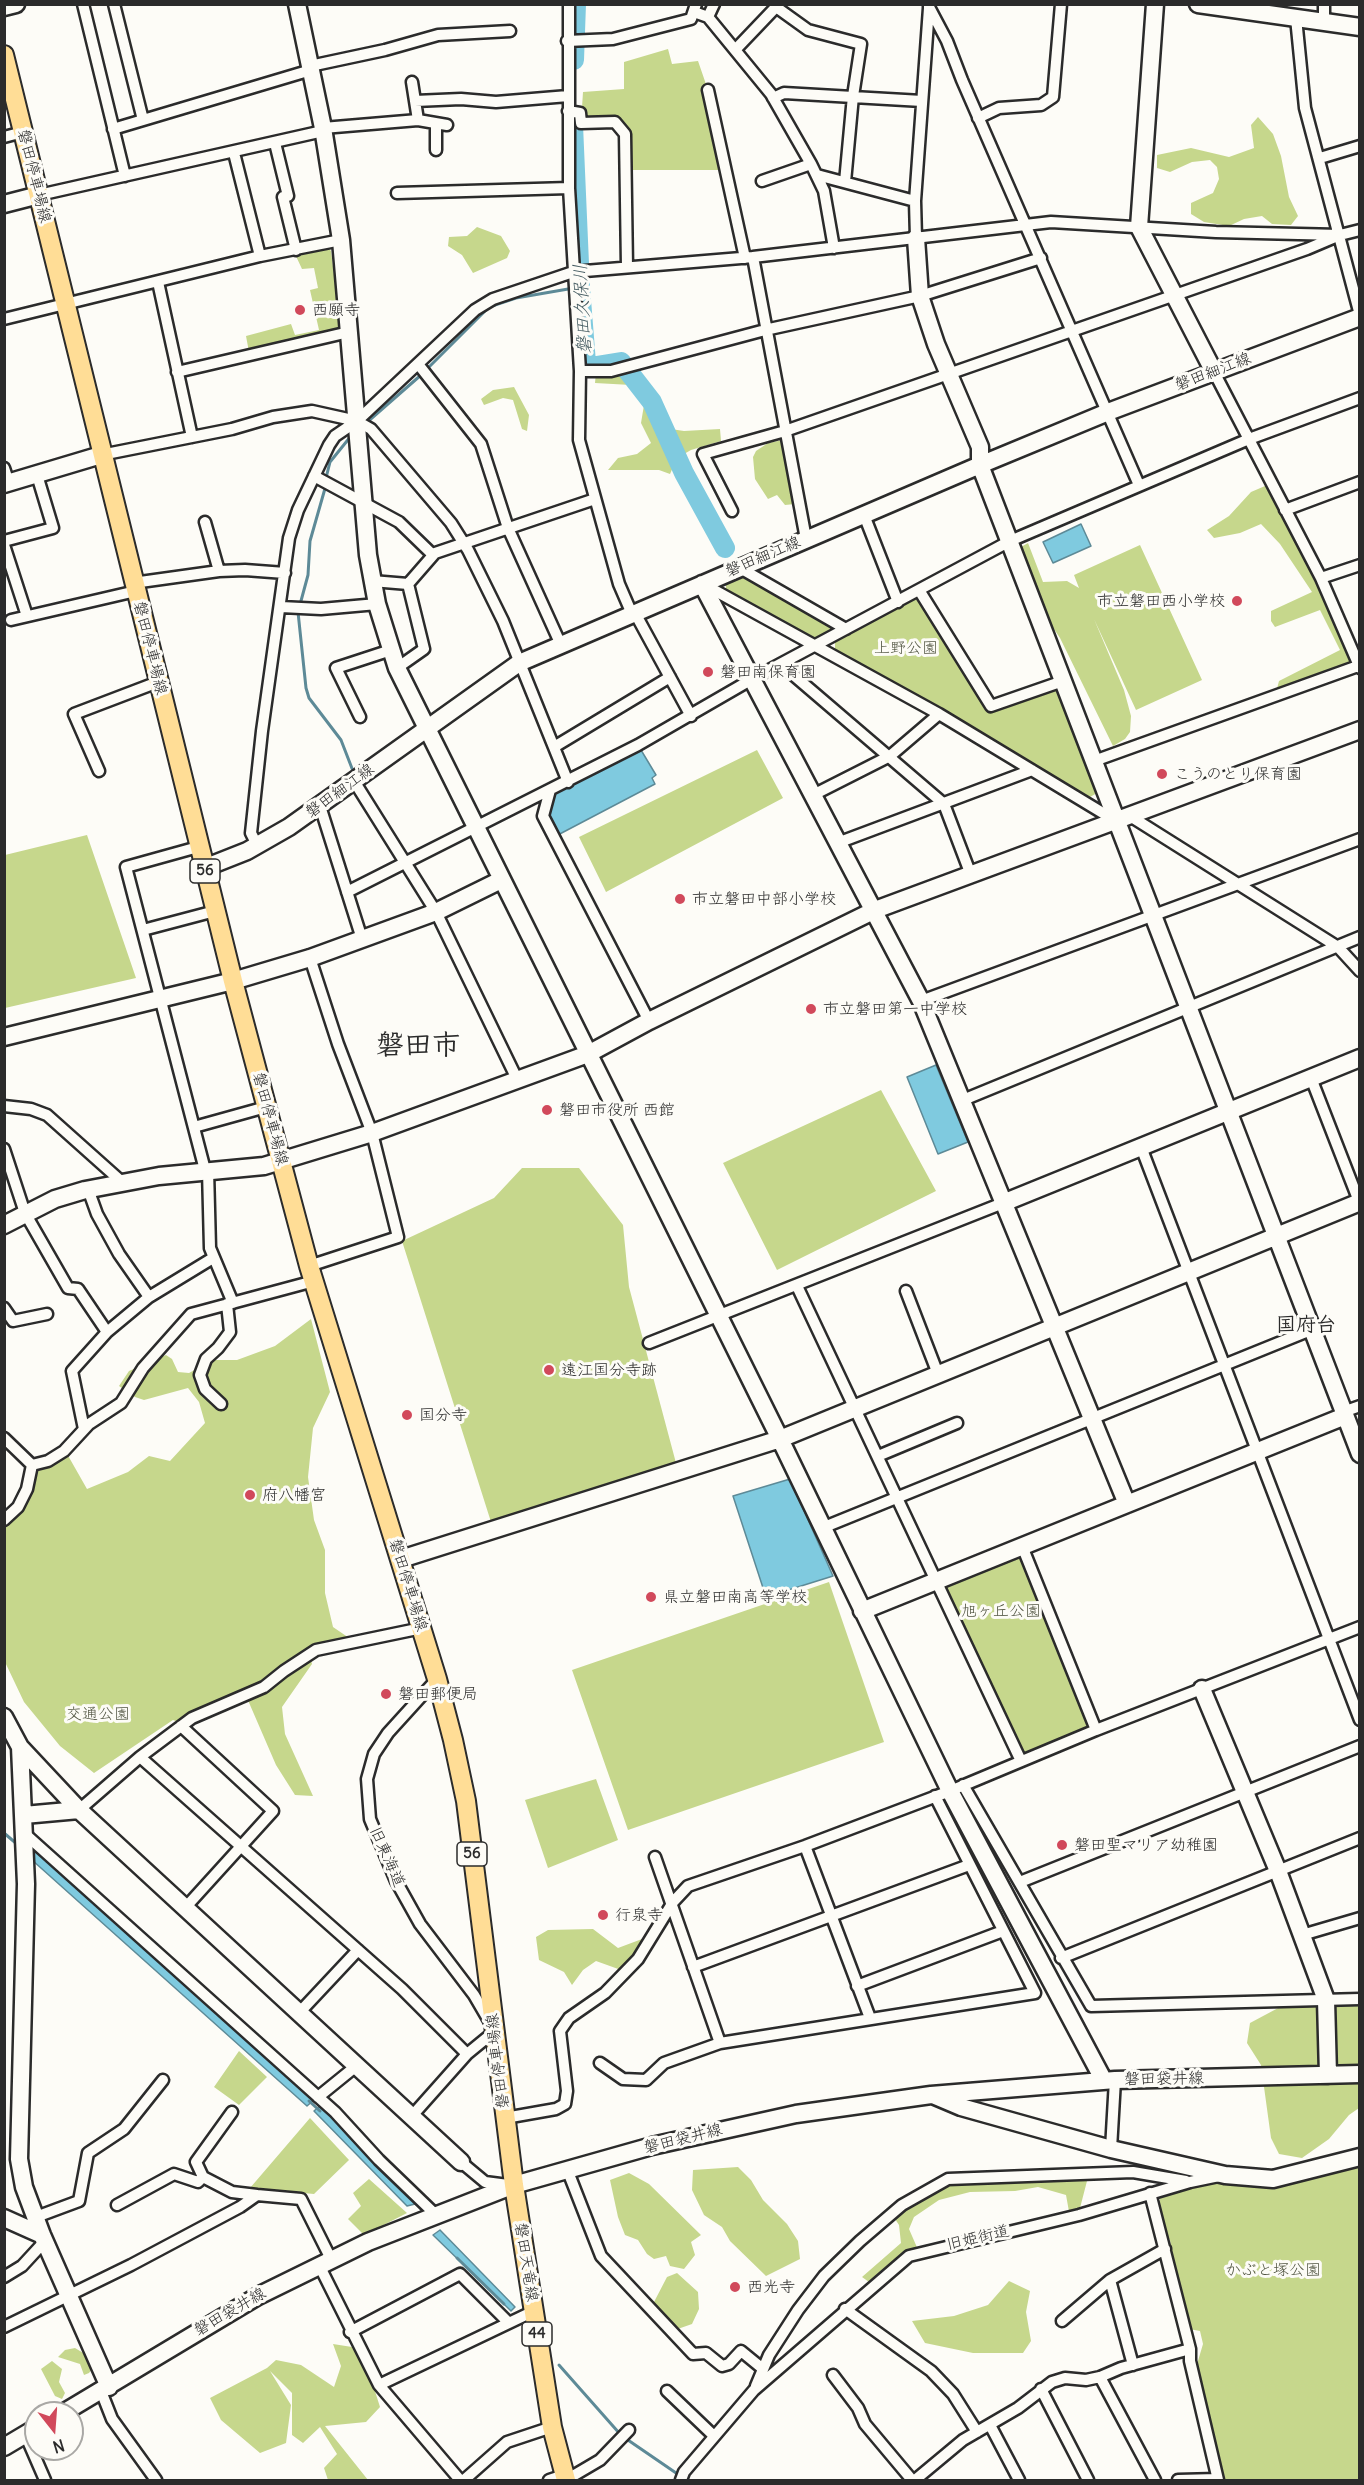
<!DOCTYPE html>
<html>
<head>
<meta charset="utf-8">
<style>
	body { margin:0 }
	#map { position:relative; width:1364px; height:2485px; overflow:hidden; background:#fdfcf7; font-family:Delius,sans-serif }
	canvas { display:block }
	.frame { position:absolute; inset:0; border:6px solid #2b2b2b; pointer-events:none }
	.north { position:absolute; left:24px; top:2401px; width:60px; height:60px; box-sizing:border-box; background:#fdfcf7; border:2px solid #a9a8a5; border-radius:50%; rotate:163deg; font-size:16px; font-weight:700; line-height:24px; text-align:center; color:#2b2b2b }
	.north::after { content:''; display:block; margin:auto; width:21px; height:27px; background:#d1495b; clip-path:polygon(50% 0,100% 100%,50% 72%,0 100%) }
</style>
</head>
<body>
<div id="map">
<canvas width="1364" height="2485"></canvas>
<div class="frame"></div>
<div class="north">N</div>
</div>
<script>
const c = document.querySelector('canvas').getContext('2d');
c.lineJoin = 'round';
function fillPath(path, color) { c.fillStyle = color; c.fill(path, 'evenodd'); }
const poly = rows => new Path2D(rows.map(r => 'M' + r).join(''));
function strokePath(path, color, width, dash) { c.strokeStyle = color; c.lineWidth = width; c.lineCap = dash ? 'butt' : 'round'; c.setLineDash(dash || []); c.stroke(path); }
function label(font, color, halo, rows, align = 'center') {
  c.font = font + ' Delius,"Klee One",sans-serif'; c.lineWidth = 6; c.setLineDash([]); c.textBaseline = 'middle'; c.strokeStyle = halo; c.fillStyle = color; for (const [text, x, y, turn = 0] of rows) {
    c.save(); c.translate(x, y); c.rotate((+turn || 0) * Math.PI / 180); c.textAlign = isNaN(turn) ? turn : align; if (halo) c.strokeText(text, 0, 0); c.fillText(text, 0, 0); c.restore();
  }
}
const green = poly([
	[668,49,672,64,698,61,708,90,725,170,626,170,618,118,581,123,583,92,624,89,624,62],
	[1258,117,1273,134,1281,156,1289,197,1298,216,1291,225,1272,224,1262,216,1244,219,1229,226,1204,222,1191,214,1191,203,1213,193,1219,179,1217,167,1210,160,1192,162,1170,172,1157,168,1157,155,1191,148,1229,157,1254,148,1251,125],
	[477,227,501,236,510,251,507,258,473,273,462,255,448,246,449,237,467,236],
	[327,247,331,251,341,329,249,352,246,336,291,324,295,335,319,330,310,290,318,288,314,268,302,269,295,254],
	[621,362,659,405,664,428,684,431,720,429,721,441,691,450,677,458,670,474,659,470,608,470,618,458,637,454,651,443,641,423,644,405,631,385,595,383,596,372],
	[514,387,529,415,527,431,522,429,513,400,503,398,484,405,481,399,493,390],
	[783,440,795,504,785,505,777,495,768,499,755,479,753,457,756,451,768,443],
	[1272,483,1355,663,1275,696,1279,681,1340,650,1320,610,1275,627,1271,621,1271,611,1312,592,1280,544,1261,524,1240,533,1214,538,1207,530,1229,516,1251,492],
	[1028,543,1043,582,1067,581,1079,588,1074,575,1140,545,1202,680,1136,710,1094,619,1124,690,1131,716,1130,732,1125,739,1113,746,1060,638,1044,614,1021,547],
	[745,576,834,629,815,641,726,592,726,585],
	[913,599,921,601,987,704,1051,687,1060,688,1097,793,1090,797,835,653,835,642],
	[757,750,783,798,606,892,579,837],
	[87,835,136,978,5,1008,5,855],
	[881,1090,936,1191,777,1270,723,1163],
	[522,1168,579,1168,623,1225,629,1287,676,1463,491,1522,402,1241,494,1198],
	[311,1319,330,1392,313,1428,308,1477,314,1520,325,1550,325,1593,333,1627,355,1642,310,1656,312,1664,282,1707,285,1734,313,1796,295,1795,276,1765,247,1698,184,1724,173,1720,94,1773,60,1746,24,1702,5,1662,4,1525,16,1518,28,1485,32,1465,48,1461,62,1445,87,1489,128,1472,149,1456,170,1461,205,1423,199,1402,188,1388,144,1400,135,1397,119,1386,129,1371,166,1355,172,1359,178,1372,189,1373,213,1360,237,1360,275,1346],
	[1020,1558,1023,1560,1089,1724,1087,1730,1027,1753,1021,1750,946,1587,948,1584],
	[829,1582,884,1742,628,1830,572,1670],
	[596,1779,618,1840,548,1868,525,1800],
	[593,1929,618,1948,642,1939,639,1954,621,1970,596,1961,583,1970,572,1985,564,1972,539,1960,536,1937,548,1930],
	[1342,2004,1359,2006,1359,2108,1349,2115,1329,2139,1302,2158,1279,2154,1271,2138,1261,2065,1247,2043,1250,2023,1280,2007],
	[239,2051,267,2077,239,2105,214,2087],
	[310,2118,349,2160,314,2194,250,2188],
	[1359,2160,1359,2480,1223,2480,1195,2371,1203,2344,1200,2331,1189,2329,1180,2312,1170,2240,1156,2218,1160,2198,1190,2182],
	[738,2167,751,2180,763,2200,787,2224,798,2241,800,2259,766,2276,730,2241,722,2227,704,2215,692,2190,693,2170],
	[629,2173,649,2184,701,2235,691,2242,695,2255,684,2269,670,2266,666,2256,654,2259,647,2254,638,2240,625,2235,618,2217,610,2180],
	[369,2179,407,2213,364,2235,348,2219,361,2206,353,2193],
	[964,2179,1087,2181,1080,2208,1070,2217,1066,2195,1038,2187,1015,2191,970,2192,939,2200,914,2217,909,2229,919,2252,869,2282,862,2277,901,2243,899,2225,895,2219,910,2201,943,2182],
	[677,2273,698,2292,699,2309,692,2324,672,2331,654,2302,667,2277],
	[1009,2281,1030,2291,1026,2312,1031,2341,1023,2353,973,2353,925,2343,912,2321,954,2316,988,2305],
	[333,2344,352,2347,373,2385,380,2407,366,2422,325,2426,368,2480,328,2480,324,2468,337,2454,320,2427,303,2443,292,2435,292,2393,270,2371,291,2405,286,2443,260,2453,221,2420,210,2398,267,2368,276,2360,301,2365,334,2387,341,2366],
	[75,2348,85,2354,90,2361,92,2369,89,2373,84,2375,80,2364,58,2357,65,2350],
	[52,2361,62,2369,59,2382,65,2393,62,2399,55,2396,41,2369]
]);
const water = poly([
	[1081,524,1091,546,1053,563,1043,542,1081,524],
	[638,745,656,775,652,778,655,784,554,837,545,819,549,796,638,745],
	[936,1065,968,1142,938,1154,907,1077,936,1065],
	[790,1479,833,1576,766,1597,733,1496,790,1479],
	[38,1846,315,2099,307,2106,32,1860,32,1848,38,1846],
	[324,2102,419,2203,407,2206,314,2111,324,2102],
	[440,2230,515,2307,511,2311,433,2235,440,2230]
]);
const stream = poly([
	[365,424,421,375,489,307,516,298,574,288],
	[326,478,330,462,351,436],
	[326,485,310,541,308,575,298,612,306,688,309,698,341,740,353,771],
	[4,1833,18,1845],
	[309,2101,320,2111],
	[457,2258,504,2304],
	[559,2365,620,2434],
	[625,2438,679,2475]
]);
const river = poly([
	[574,60,576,4],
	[573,125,580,287,586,363,590,367,621,362,652,402,684,473,725,548]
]);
const street = poly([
	[83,4,125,176],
	[114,4,143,120],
	[569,4,569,188,580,371,579,440,619,584,632,614],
	[778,4,776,7,808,30,861,44,853,96,845,182],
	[929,7,947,41,962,80,1139,485],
	[694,12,708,17,771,94,811,164],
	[708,17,714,4],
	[1296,18,1305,108,1360,315],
	[1324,21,1324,4],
	[567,41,613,39,691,19,696,4],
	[735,50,776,7],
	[310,66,385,50,438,35,510,31],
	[412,82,418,120,447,125],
	[708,90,745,258],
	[773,98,784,93,922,101],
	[415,101,461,99,496,102,568,96],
	[568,111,580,113,581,123,615,122,625,134,627,267],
	[978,118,999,108,1041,105,1053,97,1061,4],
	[436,125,436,150],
	[323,128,418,120],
	[113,129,311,70],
	[4,137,23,132],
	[275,143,288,196,283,197,296,250],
	[234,153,260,256],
	[1320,158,1360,146],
	[817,175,915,201],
	[762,181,811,164,824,191,834,248],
	[397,193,569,188],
	[39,195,323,131],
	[916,238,915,201,929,8],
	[753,257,806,539],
	[158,282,192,437],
	[4,319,260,256,341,240],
	[418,364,481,444,508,528,561,645],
	[580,371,611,371,765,330,920,296,1041,258],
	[177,372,349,332],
	[1214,372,1321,578,1360,668],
	[101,455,232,429,273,417,312,411,357,421,371,429,451,523,468,550,503,621,568,782],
	[4,468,9,483],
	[314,476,399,522,433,555],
	[1285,510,1360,482],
	[732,511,703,454,785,431,1307,249,1340,235,1360,230],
	[864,515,898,602],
	[205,522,219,571],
	[4,541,53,528,37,475],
	[4,545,27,616],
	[740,568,846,629],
	[1321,578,1360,565],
	[372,581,408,584,435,553,595,499],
	[133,583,219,571,245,570,285,573],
	[703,584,939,714,1116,821],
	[919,590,991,706,1063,681],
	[281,607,321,609,377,604],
	[635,613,691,716],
	[11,620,136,591],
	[784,662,791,673,944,804,971,875],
	[397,668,424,649,408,584],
	[360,717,336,668,391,650],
	[554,747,670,677],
	[1094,761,1358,666],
	[99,771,74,714,158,682],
	[354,781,436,912,517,1079],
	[550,790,543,816,649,1021],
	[815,794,890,756,939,714],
	[320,806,362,939],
	[1130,816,1338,947,1360,971],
	[840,842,1032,770],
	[257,845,251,833,262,731,289,538,298,510,329,445,335,436,357,421,475,310,493,299,573,272,753,257,1051,222,1216,232,1340,235],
	[198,847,126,867,205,1170],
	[347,892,638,745,754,678,1010,541,1249,439,1360,398],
	[143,930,215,911],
	[921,1001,1360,839],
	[1311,1078,1360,1204],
	[963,1100,1360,937],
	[4,1106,31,1109,47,1115,122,1182],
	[194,1127,266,1107],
	[1141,1147,1360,1720],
	[4,1149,25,1213,68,1288,78,1289,107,1332],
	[208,1170,210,1248,233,1303],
	[88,1189,97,1214,119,1254,149,1297],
	[309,1266,398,1237,372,1133,338,1044,310,958],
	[797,1286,1021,1761],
	[906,1291,938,1374],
	[4,1308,13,1321,47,1314],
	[649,1343,1003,1203],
	[221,1404,205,1389,200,1375,206,1359,218,1348,230,1332,227,1304],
	[1343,1412,1360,1406],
	[84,1429,72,1371,107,1332,149,1297,213,1258],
	[4,1438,32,1465,48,1461,64,1451,89,1424,121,1403,143,1368,191,1314,314,1281],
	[878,1456,957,1423],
	[4,1520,18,1507,27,1489,32,1465],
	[822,1528,1313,1329],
	[1022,1546,1096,1730],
	[181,1726,273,1811,185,1908],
	[140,1757,402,1989,467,2054],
	[963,1785,1091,2006,1360,1999],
	[79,1810,140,1757,192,1718,264,1687,284,1671,316,1650,422,1628],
	[24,1833,335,2112,379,2160,436,2215],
	[805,1846,870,2018],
	[655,1857,720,2043,1035,1993,935,1796],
	[1020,1882,1360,1746],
	[1302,1935,1360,1918],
	[1061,1958,1360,1838],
	[693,1967,969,1865],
	[857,1986,1003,1931],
	[298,2014,358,1950],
	[600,2063,623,2079,646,2080,664,2063,720,2043],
	[318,2097,355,2067],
	[411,2117,467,2054,495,2031,474,1995,420,1924,396,1881,370,1819,367,1779,374,1754,388,1733,437,1679],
	[505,2118,556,2109,565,2104,567,2091,560,2031,569,2018,605,1993,638,1959,673,1902,688,1886,805,1846,950,1791,1096,1730,1360,1627],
	[1111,2149,1115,2080],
	[461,2162,485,2182,508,2185],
	[567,2169,601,2256,693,2354,706,2353,722,2366,729,2364,741,2351,763,2369],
	[203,2177,196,2162,232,2112],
	[1150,2193,1190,2349,1190,2361,1218,2480],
	[117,2205,174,2174,198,2182,203,2177,232,2192,257,2195],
	[36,2217,79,2201,88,2153,124,2129,163,2080],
	[319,2265,379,2385,460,2480],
	[4,2277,22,2266,45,2241],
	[845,2309,931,2371,953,2394,977,2432],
	[1062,2321,1110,2280],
	[4,2327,131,2265,240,2207,257,2195,301,2199,331,2259],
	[350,2332,460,2274,508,2322],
	[1133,2365,1110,2280,1165,2249],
	[833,2375,858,2408,865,2424,912,2480],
	[1100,2377,1155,2480],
	[379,2385,534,2311],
	[756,2386,769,2355,798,2310,824,2276,860,2241,902,2205,948,2179,1133,2172,1186,2181],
	[1041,2389,1088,2480],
	[101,2391,112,2419,156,2480],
	[667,2391,714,2436],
	[990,2425,1019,2480],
	[25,2434,45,2480],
	[464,2480,507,2442,552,2427],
	[549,2480,564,2475],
	[566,2480,600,2460,629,2430],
	[681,2480,684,2472,754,2390,909,2256,1079,2215,1190,2182,1219,2176],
	[915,2480,963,2440,1018,2408,1052,2382,1065,2378,1086,2380,1100,2377,1121,2368,1190,2349],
	[1178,2480,1217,2479]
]);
const secondary = poly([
	[297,4,323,128,341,240,368,555,377,604,397,668,780,1439,950,1791,1104,2081],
	[1155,4,1139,227,1214,372],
	[1198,4,1360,27],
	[4,7,16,4],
	[4,204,39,195],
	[916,238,920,296,936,344,980,447,980,465,1360,1454],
	[4,484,101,455],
	[702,584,921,1001,1127,1504],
	[204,868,247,851,289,827,519,663,980,465,1108,412,1360,317],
	[4,1037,233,981,310,958,436,912,501,880],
	[1003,1203,1360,1058],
	[4,1225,55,1199,85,1190,159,1176,264,1166,372,1133,588,1054,649,1021,875,910,1360,730],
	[401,1559,780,1439,1360,1202],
	[862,1611,1345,1416],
	[1202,1689,1278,1871,1326,2000,1328,2075],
	[4,1717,20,1747,79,1810,461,2162],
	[20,1747,26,1884,19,2159,24,2187,42,2235,109,2387],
	[24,1815,79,1810],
	[935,2096,961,2107,1111,2149,1225,2175,1273,2179,1360,2157],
	[4,2218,42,2235],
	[63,2413,258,2296,368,2242,514,2185,652,2146,796,2114,931,2095,1115,2080,1360,2074],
	[4,2447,36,2428]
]);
const primary = poly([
	[4,55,233,981,309,1266,437,1679,453,1740,466,1801,514,2185,552,2427,566,2480]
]);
const markers = [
	[300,310,6,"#d1495b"],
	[1237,601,6,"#d1495b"],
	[708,672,6,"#d1495b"],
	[1162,774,6,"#d1495b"],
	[680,899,6,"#d1495b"],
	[811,1009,6,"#d1495b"],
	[547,1110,6,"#d1495b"],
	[549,1370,6,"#d1495b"],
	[407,1415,6,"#d1495b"],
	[250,1495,6,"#d1495b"],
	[651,1597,6,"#d1495b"],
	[386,1694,6,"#d1495b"],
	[1062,1845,6,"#d1495b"],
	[603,1915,6,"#d1495b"],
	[735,2287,6,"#d1495b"]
];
const shields = [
	[205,871,30],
	[472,1854,30],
	[537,2334,30]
];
const shieldNames = [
	["56",205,871],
	["56",472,1854],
	["44",537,2334]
];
const streetNames = [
	["磐田停車場線",34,176,76],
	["磐田細江線",1213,372,-21],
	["磐田細江線",763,557,-23],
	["磐田停車場線",150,648,76],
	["磐田細江線",340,791,-36],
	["磐田停車場線",270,1119,75],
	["磐田停車場線",408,1585,73],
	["旧東海道",387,1857,66],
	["磐田停車場線",498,2061,-97],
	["磐田袋井線",1164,2079,-1],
	["磐田袋井線",683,2139,-14],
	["旧姫街道",978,2238,-13],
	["磐田天竜線",526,2262,81],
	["磐田袋井線",230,2312,-30]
];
const poiNames = [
	["西願寺",312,310],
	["市立磐田西小学校",1225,601,"right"],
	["磐田南保育園",720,672],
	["こうのとり保育園",1174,774],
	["市立磐田中部小学校",692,899],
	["市立磐田第一中学校",823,1009],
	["磐田市役所 西館",559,1110],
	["遠江国分寺跡",561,1370],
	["国分寺",419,1415],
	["府八幡宮",262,1495],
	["県立磐田南高等学校",663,1597],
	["磐田郵便局",398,1694],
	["磐田聖マリア幼稚園",1074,1845],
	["行泉寺",615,1915],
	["西光寺",747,2287]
];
const parkNames = [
	["上野公園",906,648],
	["旭ヶ丘公園",1001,1611],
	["交通公園",98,1714],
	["かぶと塚公園",1273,2270]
];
const waterNames = [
	["磐田久保川",583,309,-93]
];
const quarterNames = [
	["国府台",1306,1325]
];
const townNames = [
	["磐田市",418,1046]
];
fillPath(green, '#c6d78c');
fillPath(water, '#7fcadf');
strokePath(water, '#5d8a97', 1.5);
strokePath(stream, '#5d8a97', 3);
strokePath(river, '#7fcadf', 20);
strokePath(street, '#2b2b2b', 15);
strokePath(secondary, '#2b2b2b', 21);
strokePath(primary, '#2b2b2b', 22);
strokePath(street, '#fdfcf7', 10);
strokePath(secondary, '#fdfcf7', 16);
strokePath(primary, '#ffdd96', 18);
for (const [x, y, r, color] of markers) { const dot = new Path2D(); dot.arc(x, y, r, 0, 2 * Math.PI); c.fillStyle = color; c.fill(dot); strokePath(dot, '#fdfcf7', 2); }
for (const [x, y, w] of shields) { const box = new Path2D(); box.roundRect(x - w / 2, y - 12, w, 24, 4.5); c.fillStyle = '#fdfcf7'; c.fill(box); strokePath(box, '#2b2b2b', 1.5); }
label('bold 15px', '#2b2b2b', null, shieldNames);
label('16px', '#2b2b2b', '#fdfcf7', streetNames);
label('16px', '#2b2b2b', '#fdfcf7', poiNames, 'left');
label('16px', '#525643', '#fdfcf7', parkNames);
label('italic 18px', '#445b61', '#fdfcf7', waterNames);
label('bold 20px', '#2b2b2b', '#fdfcf7', quarterNames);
label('bold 28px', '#2b2b2b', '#fdfcf7', townNames);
</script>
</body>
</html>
